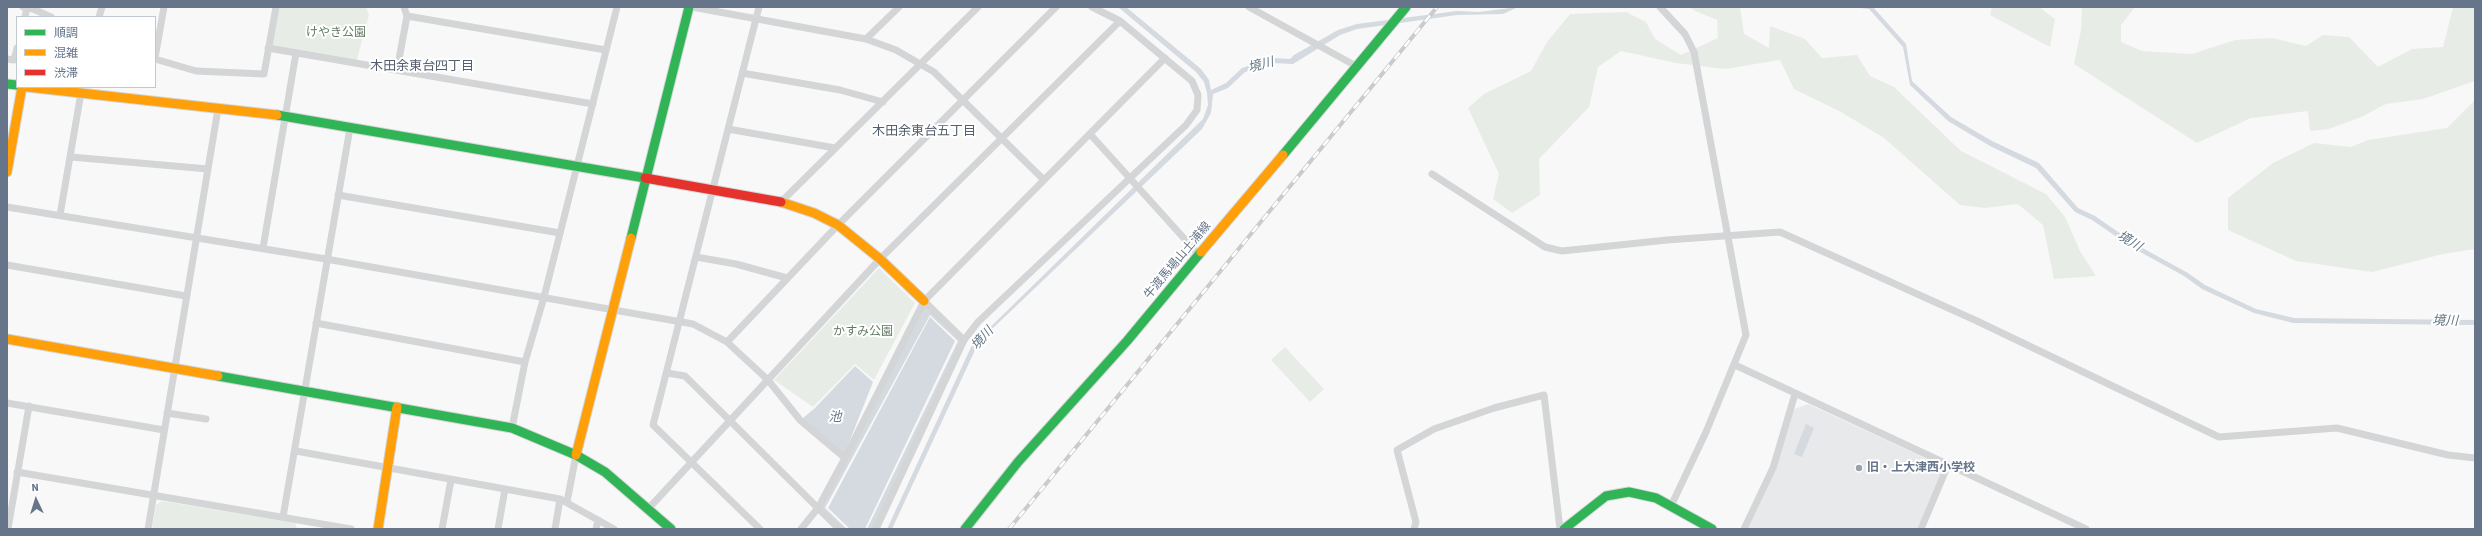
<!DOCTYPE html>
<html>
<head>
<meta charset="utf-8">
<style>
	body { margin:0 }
	#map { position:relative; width:2482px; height:536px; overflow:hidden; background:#f8f8f8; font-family:"Source Sans 3","Noto Sans JP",sans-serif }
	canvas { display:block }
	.frame { position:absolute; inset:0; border:8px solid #66758a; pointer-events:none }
	.legend { position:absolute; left:16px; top:16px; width:140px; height:72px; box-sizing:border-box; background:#fff; border:1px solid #c2c8d0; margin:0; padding:5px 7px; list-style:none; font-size:12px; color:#66758a }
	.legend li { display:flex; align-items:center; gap:8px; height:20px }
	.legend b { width:20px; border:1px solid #c2c8d0 }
	.north { position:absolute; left:16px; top:480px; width:40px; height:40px; -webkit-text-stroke:3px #fff; paint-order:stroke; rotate:356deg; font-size:11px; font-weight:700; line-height:16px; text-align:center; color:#66758a }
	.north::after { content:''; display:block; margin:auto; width:14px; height:18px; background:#66758a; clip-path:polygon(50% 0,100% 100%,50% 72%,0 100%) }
</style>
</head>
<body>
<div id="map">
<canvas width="2482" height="536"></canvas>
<div class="frame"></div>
<ul class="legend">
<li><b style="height:5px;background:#30b455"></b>順調</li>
<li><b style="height:5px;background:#ff9f0a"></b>混雑</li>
<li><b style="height:5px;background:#e5322d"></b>渋滞</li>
</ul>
<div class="north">N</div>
</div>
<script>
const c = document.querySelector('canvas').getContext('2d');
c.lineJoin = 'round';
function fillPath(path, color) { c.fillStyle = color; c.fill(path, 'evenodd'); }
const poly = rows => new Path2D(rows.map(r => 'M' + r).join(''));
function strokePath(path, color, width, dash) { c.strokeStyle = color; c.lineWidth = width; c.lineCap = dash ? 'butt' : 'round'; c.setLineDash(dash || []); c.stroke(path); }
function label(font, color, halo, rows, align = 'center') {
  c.font = font + ' "Source Sans 3","Noto Sans JP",sans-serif'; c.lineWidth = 4; c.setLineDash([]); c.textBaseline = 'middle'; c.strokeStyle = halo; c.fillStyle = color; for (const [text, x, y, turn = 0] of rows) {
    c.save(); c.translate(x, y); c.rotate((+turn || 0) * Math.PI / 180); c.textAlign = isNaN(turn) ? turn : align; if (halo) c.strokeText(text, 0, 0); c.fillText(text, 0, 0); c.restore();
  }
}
const built = poly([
	[1808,404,1942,466,1943,470,1918,529,1748,529,1771,480,1792,410]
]);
const green = poly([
	[276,7,366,7,369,15,356,63,268,48],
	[1690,7,1740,7,1744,34,1769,48,1770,26,1805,39,1822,58,1857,55,1870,76,1894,87,1961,151,2046,194,2065,217,2080,251,2096,276,2054,279,2043,225,2018,204,1985,208,1960,205,1884,138,1841,112,1794,89,1780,60,1725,69,1676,63,1621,51,1598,67,1589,107,1539,159,1540,195,1512,213,1493,199,1499,174,1468,108,1484,94,1531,71,1547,42,1570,14,1626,12,1646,22,1655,39,1681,55,1718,38,1717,20,1693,10],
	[1992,7,2039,7,2055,19,2050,47,1990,15],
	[2082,7,2135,7,2121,25,2121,42,2142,51,2192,54,2235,40,2272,38,2306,46,2323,35,2349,37,2378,67,2412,49,2443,47,2453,7,2475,7,2475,81,2423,99,2386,104,2361,117,2329,129,2310,131,2308,111,2251,118,2197,143,2074,64,2081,30],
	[2475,100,2475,249,2443,254,2372,272,2296,261,2228,230,2228,198,2273,163,2314,143,2351,147,2368,140,2447,128],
	[879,268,915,303,874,380,855,364,813,407,774,380],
	[1285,347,1324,389,1310,402,1271,360],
	[162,501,295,523,297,529,152,529,156,505]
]);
const water = poly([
	[1118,7,1126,7,1201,69,1209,80,1211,90,1226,83,1242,68,1273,58,1290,59,1294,55,1338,30,1357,24,1457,11,1479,12,1518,7,1503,14,1457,15,1357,29,1340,35,1293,64,1273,63,1245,72,1228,88,1213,94,1211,113,1202,129,992,329,976,348,892,529,887,529,972,345,1203,119,1208,105,1207,93,1204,82,1196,72],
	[1852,7,1873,7,1906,44,1912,81,1951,117,1992,141,2039,163,2078,208,2095,216,2137,245,2188,273,2205,285,2256,309,2294,318,2475,320,2475,325,2293,323,2254,313,2202,289,2184,276,2133,248,2092,220,2075,212,2036,168,1990,146,1948,121,1910,85,1903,47,1869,9],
	[924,304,961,340,875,529,867,529,958,341,930,315,825,508,847,529,842,529,821,508],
	[930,317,955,341,865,529,850,529,828,508],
	[855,366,873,382,844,455,803,418,815,408],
	[1806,424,1814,428,1802,457,1794,454]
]);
const street = poly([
	[23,7,33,9,51,17],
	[692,7,866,39,896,50,934,72,1044,180],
	[759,7,653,425,760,529],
	[1249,7,1356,66],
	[1660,7,1685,34,1694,52,1746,335,1706,432,1671,506],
	[407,16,606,50],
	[25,17,27,8],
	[99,17,102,7],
	[866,39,899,7],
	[268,48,593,104],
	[155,58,164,7],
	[7,59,14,60,17,48],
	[155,59,196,71,264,74,276,7],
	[397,70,407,16,404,7],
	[742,73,840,90,883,102],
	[728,129,835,148],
	[1090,134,1199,255],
	[71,157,208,169],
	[1432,174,1545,247,1562,251,1667,240,1780,232,1977,321,2219,437,2337,428,2448,455,2475,458],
	[338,195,560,233],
	[781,202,978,7],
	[7,207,326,259,693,324,727,342,768,380,800,420,845,458],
	[60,215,82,87],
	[263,248,296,53],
	[696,257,736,264,787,278],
	[7,265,186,296],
	[924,301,964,340],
	[316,323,525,362],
	[727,342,838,225,1056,7],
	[1735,365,2086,529],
	[667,373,685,376,839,529],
	[7,403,164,430],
	[167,413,206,419],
	[512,428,525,362,544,297,617,7],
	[296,451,560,499,614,529],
	[17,472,351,529],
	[567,502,576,455],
	[649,508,880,259,1120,21],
	[283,517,350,128],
	[8,529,29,406],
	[148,529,218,109],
	[442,529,451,480],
	[498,529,505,489],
	[555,529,560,499],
	[596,529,598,520],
	[801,529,818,508,845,458,924,301,1165,58],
	[876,529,964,340,978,322,1186,125,1197,110,1198,95,1192,81,1120,21,1092,7],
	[1414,529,1416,522,1397,450,1434,429,1494,408,1544,395,1560,529],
	[1744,529,1773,468,1795,394],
	[1921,529,1948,465]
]);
const fast = poly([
	[7,84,17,85],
	[277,115,645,178],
	[1283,155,1406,7],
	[631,238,689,7],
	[218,376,512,428,576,455,605,472,671,529],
	[965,529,1018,462,1127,341,1201,252],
	[1564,529,1606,496,1629,492,1656,498,1712,529]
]);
const slow = poly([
	[27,87,277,115],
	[7,172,22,87],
	[781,202,814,213,838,225,880,259,924,301],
	[1201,252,1283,155],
	[7,339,218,376],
	[576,455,631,238],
	[378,529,397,407]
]);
const jam = poly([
	[645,178,781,202]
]);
const rail = poly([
	[1009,529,1437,7]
]);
const markers = [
	[1859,468,4,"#99a3b0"]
];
const parkNames = [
	["けやき公園",336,33],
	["かすみ公園",863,332]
];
const streetNames = [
	["牛渡馬場山土浦線",1178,261,-50]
];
const poiNames = [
	["旧・上大津西小学校",1867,468]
];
const waterNames = [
	["境川",1261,66,-15],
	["境川",2129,242,31],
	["境川",2445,322,1],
	["境川",983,339,-48],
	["池",835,418]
];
const neighbourhoodNames = [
	["木田余東台四丁目",422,67],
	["木田余東台五丁目",924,132]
];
fillPath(built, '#e8e9ea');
fillPath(green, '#e8ece6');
fillPath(water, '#d4dadf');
strokePath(fast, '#d4d6d8', 11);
strokePath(slow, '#d4d6d8', 11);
strokePath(jam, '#d4d6d8', 11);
strokePath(street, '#d4d5d6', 7);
strokePath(fast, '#30b455', 9);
strokePath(slow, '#ff9f0a', 9);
strokePath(jam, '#e5322d', 9);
strokePath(rail, '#cacbcc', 4);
strokePath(rail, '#fff', 2.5, [8]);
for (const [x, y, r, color] of markers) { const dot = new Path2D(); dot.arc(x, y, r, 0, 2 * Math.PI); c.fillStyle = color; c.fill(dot); strokePath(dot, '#fff', 1.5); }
label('12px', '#647a62', '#fff', parkNames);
label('12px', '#66758a', '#fff', streetNames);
label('bold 12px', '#66758a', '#fff', poiNames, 'left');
label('italic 13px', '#637785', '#fff', waterNames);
label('13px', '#55606e', '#fff', neighbourhoodNames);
</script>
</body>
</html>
